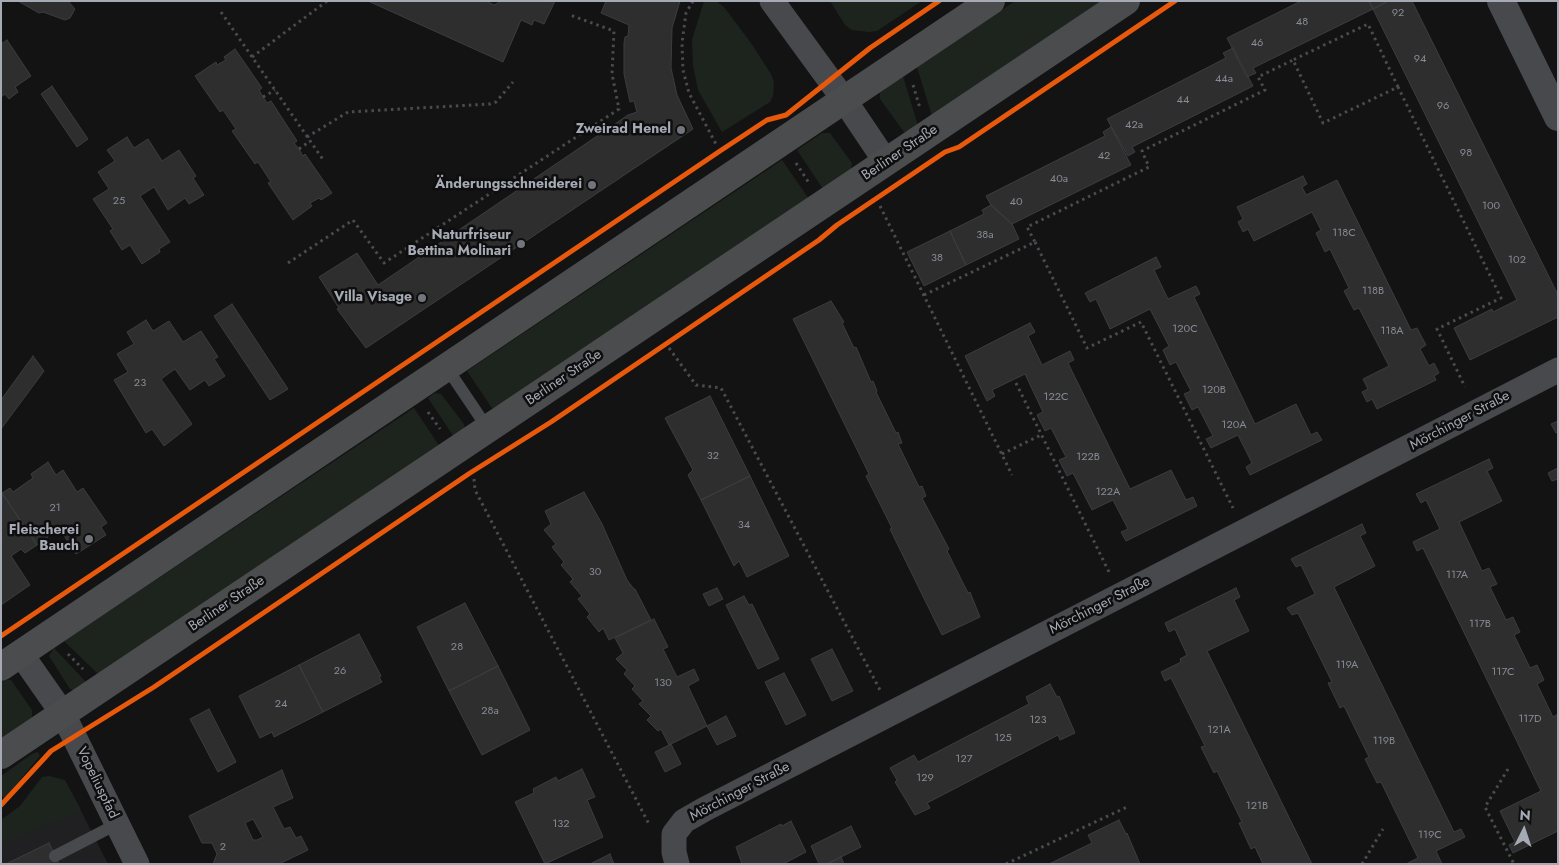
<!DOCTYPE html>
<html>
<head>
<meta charset="utf-8">
<style>
	body { margin:0 }
	#map { position:relative; width:1559px; height:865px; overflow:hidden; background:#131314; font-family:Jost,sans-serif }
	canvas { display:block }
	.frame { position:absolute; inset:0; border:2px solid #a5aab4; pointer-events:none }
	.north { position:absolute; left:1499px; top:805px; width:50px; height:50px; -webkit-text-stroke:4px #0e0e0f; paint-order:stroke; rotate:4deg; font-size:14px; font-weight:700; line-height:20px; text-align:center; color:#a5aab4 }
	.north::after { content:''; display:block; margin:auto; width:18px; height:22px; background:#a5aab4; clip-path:polygon(50% 0,100% 100%,50% 72%,0 100%) }
</style>
</head>
<body>
<div id="map">
<canvas width="1559" height="865"></canvas>
<div class="frame"></div>
<div class="north">N</div>
</div>
<script>
const c = document.querySelector('canvas').getContext('2d');
c.lineJoin = 'round';
function fillPath(path, color) { c.fillStyle = color; c.fill(path, 'evenodd'); }
const poly = rows => new Path2D(rows.map(r => 'M' + r).join(''));
function strokePath(path, color, width, dash) { c.strokeStyle = color; c.lineWidth = width; c.lineCap = dash ? 'butt' : 'round'; c.setLineDash(dash || []); c.stroke(path); }
function label(font, color, halo, rows, align = 'center') {
  c.font = font + ' Jost,sans-serif'; c.lineWidth = 5; c.setLineDash([]); c.textBaseline = 'middle'; c.strokeStyle = halo; c.fillStyle = color; for (const [text, x, y, turn = 0] of rows) {
    c.save(); c.translate(x, y); c.rotate((+turn || 0) * Math.PI / 180); c.textAlign = isNaN(turn) ? turn : align; if (halo) c.strokeText(text, 0, 0); c.fillText(text, 0, 0); c.restore();
  }
}
const built = poly([
	[76,801,108,864,1,864,1,828]
]);
const green = poly([
	[704,1,716,1,724,7,751,43,771,74,774,82,773,96,770,102,722,132,698,90,693,65,692,40],
	[830,1,922,1,877,31,869,32,852,30,845,25],
	[1015,1,1102,1,932,116,917,67],
	[903,76,918,126,908,132,904,132,880,99,880,92],
	[822,133,830,133,852,163,851,170,823,189,797,150],
	[782,160,809,199,498,408,492,408,467,371],
	[435,393,441,394,464,424,465,429,454,437,428,398],
	[414,408,440,447,99,675,64,641],
	[54,648,87,683,75,691,70,689,49,656],
	[5,680,11,680,32,710,32,719,1,741,1,683],
	[38,752,40,756,4,799,1,794,1,776,32,754],
	[49,776,65,780,80,808,78,812,1,844,1,820,20,806,42,777]
]);
const building = poly([
	[18,1,68,1,75,9,70,18,65,20,43,12,39,13,18,1],
	[368,1,486,1,494,5,502,1,555,1,544,24,534,20,532,25,521,20,503,62,368,1],
	[606,1,680,1,672,28,671,68,677,95,693,129,366,348,337,309,339,308,319,277,357,253,378,285,628,115,637,112,634,101,630,102,624,74,624,43,625,37,628,36,629,25,601,13,606,1],
	[1301,1,1369,1,1373,9,1253,68,1256,73,1247,77,1227,38,1301,1],
	[1369,1,1388,1,1373,9,1369,1],
	[1388,1,1412,1,1558,295,1558,317,1470,360,1454,328,1492,309,1493,312,1517,300,1373,9,1388,1],
	[7,40,31,76,15,87,18,92,9,99,5,94,1,97,1,44,7,40],
	[1233,48,1253,86,1132,147,1135,152,1128,156,1107,119,1226,58,1223,53,1233,48],
	[235,49,262,88,259,90,263,97,267,103,271,101,297,141,294,143,299,149,303,156,305,154,332,193,321,200,319,198,310,203,312,206,293,220,268,183,271,182,258,162,255,164,232,131,236,129,223,110,220,112,195,76,216,62,217,65,226,60,224,57,235,49],
	[52,86,88,139,77,147,41,94,52,86],
	[1111,127,1131,165,1012,224,991,205,986,196,1105,136,1103,132,1111,127],
	[127,137,134,148,148,139,162,161,179,150,196,176,193,178,204,195,189,204,185,198,168,210,154,187,140,196,170,242,159,249,160,252,142,264,130,245,122,250,110,231,113,229,93,199,109,189,98,172,115,161,107,150,127,137],
	[1303,176,1307,184,1302,187,1306,195,1337,180,1411,330,1417,328,1426,345,1420,349,1429,366,1434,363,1439,373,1434,376,1436,380,1377,409,1372,399,1367,402,1362,392,1368,389,1363,379,1389,366,1359,308,1354,310,1344,291,1349,288,1330,249,1325,252,1316,233,1321,230,1312,212,1254,241,1248,229,1243,232,1238,222,1243,219,1237,207,1303,176],
	[991,205,1012,224,1019,239,966,265,950,231,984,214,982,210,991,205],
	[950,231,966,265,924,286,907,252,950,231],
	[1156,257,1161,267,1154,270,1168,299,1196,286,1200,294,1194,297,1255,424,1296,404,1311,435,1317,432,1322,440,1250,475,1246,467,1252,463,1238,435,1211,448,1206,439,1213,436,1198,407,1192,410,1184,394,1191,391,1176,362,1170,365,1163,350,1169,346,1150,309,1110,329,1096,299,1090,302,1085,293,1156,257],
	[831,301,844,322,842,323,854,348,856,347,871,382,873,381,877,391,876,392,896,433,898,432,902,443,898,444,919,487,922,486,926,496,922,498,949,549,947,551,968,593,970,592,980,617,942,635,890,529,892,528,866,476,869,474,793,319,831,301],
	[232,304,288,389,270,400,214,316,232,304],
	[146,320,153,331,169,321,183,342,201,331,218,357,214,359,225,376,209,386,205,380,190,390,175,369,161,379,192,424,164,446,152,429,146,433,114,380,128,372,117,354,134,344,127,332,146,320],
	[1030,323,1035,332,1028,336,1042,365,1070,351,1074,360,1068,363,1130,489,1171,470,1186,500,1193,497,1197,506,1126,541,1121,532,1128,529,1113,500,1092,510,1073,473,1067,476,1059,460,1066,457,1051,428,1045,431,1037,415,1043,412,1025,374,992,390,995,396,987,401,965,356,1030,323],
	[33,356,44,371,1,429,1,400,33,356],
	[710,396,750,476,701,500,688,475,693,470,665,418,710,396],
	[1558,421,1558,432,1556,433,1551,424,1558,421],
	[1489,459,1493,468,1487,471,1502,501,1459,522,1482,571,1489,568,1497,584,1490,587,1506,620,1513,617,1520,632,1514,635,1530,668,1537,665,1544,680,1537,684,1553,717,1558,714,1558,831,1513,853,1509,845,1515,842,1500,811,1541,791,1423,548,1417,551,1413,542,1440,529,1426,500,1421,503,1416,494,1489,459],
	[48,462,56,475,63,470,77,492,83,488,107,523,101,527,106,535,76,554,57,525,47,531,48,537,37,545,2,493,10,488,13,492,33,478,31,474,48,462],
	[1558,468,1558,479,1552,481,1548,473,1558,468],
	[750,476,789,556,747,577,739,561,734,566,701,500,750,476],
	[584,492,602,524,627,580,634,589,635,589,651,620,609,640,603,628,599,632,587,617,590,614,578,599,582,596,570,582,573,579,561,565,564,562,552,547,556,544,544,530,551,524,545,511,584,492],
	[2,493,37,545,25,553,21,549,11,556,30,585,1,605,2,493],
	[1362,524,1366,533,1360,536,1375,566,1334,587,1454,832,1461,829,1465,837,1436,851,1442,864,1406,864,1418,858,1381,782,1377,783,1365,759,1369,757,1344,706,1340,708,1328,683,1332,682,1298,613,1292,615,1287,608,1315,594,1301,565,1296,567,1291,559,1362,524],
	[717,588,723,599,709,606,703,594,717,588],
	[1236,588,1240,597,1234,600,1249,631,1207,651,1312,864,1263,864,1255,847,1251,849,1239,823,1242,822,1217,771,1214,773,1201,747,1205,746,1171,678,1165,681,1161,672,1181,662,1180,659,1187,655,1175,629,1169,632,1165,623,1236,588],
	[744,596,749,605,752,604,779,659,758,669,726,605,744,596],
	[465,603,498,666,449,691,417,627,465,603],
	[654,619,668,647,663,649,677,677,694,669,699,680,688,686,707,726,669,745,661,729,658,731,647,720,651,716,639,704,643,701,632,689,635,686,624,674,627,670,616,659,623,653,615,638,654,619],
	[359,634,381,676,379,677,382,682,323,712,299,665,359,634],
	[832,649,853,691,832,701,811,659,832,649],
	[299,665,323,712,274,737,272,732,260,738,239,696,299,665],
	[498,666,530,730,482,755,449,691,498,666],
	[784,673,806,715,786,725,765,682,784,673],
	[1050,684,1057,697,1059,696,1075,733,1060,740,1058,735,927,803,930,808,915,815,895,782,897,780,890,768,914,755,918,762,1029,704,1026,697,1050,684],
	[209,709,236,762,218,772,190,719,209,709],
	[726,716,736,736,717,745,707,726,726,716],
	[671,744,681,764,665,772,655,752,671,744],
	[582,769,595,797,587,800,603,837,545,864,515,802,534,793,533,789,556,777,558,781,582,769],
	[282,770,293,798,273,807,284,829,290,827,296,838,301,836,308,850,279,864,213,864,217,854,212,843,202,843,189,816,282,770],
	[253,819,263,837,257,840,253,840,245,823,253,819],
	[1119,820,1126,834,1127,833,1140,864,1049,864,1092,843,1088,835,1119,820],
	[791,821,806,852,783,864,742,864,736,847,781,824,782,826,791,821],
	[851,826,861,847,827,864,819,864,811,846,851,826],
	[49,843,59,864,6,864,49,843],
	[610,854,614,864,590,864,610,854],
	[841,857,844,864,827,864,841,857]
]);
const path = poly([
	[693,1,686,13,682,43,683,70,689,93,717,146],
	[221,12,324,161],
	[252,57,327,1],
	[913,85,920,108],
	[1398,87,1368,24,1293,60,1323,123,1398,87,1501,298,1437,329,1465,387],
	[263,97,275,90],
	[307,137,348,112,490,104,496,102,513,82],
	[299,149,310,141],
	[796,163,809,183],
	[880,206,1012,475],
	[1035,242,1087,348,1141,322,1233,508],
	[288,263,353,220,384,263,619,109,612,74,614,31,570,15],
	[924,295,1035,242,1027,227,1149,167,1142,151,1265,90,1258,77,1293,60],
	[669,348,696,385,721,388,880,690],
	[1016,383,1109,572],
	[428,412,440,429],
	[1002,454,1041,435],
	[474,479,475,490,650,826],
	[68,654,83,669],
	[1508,769,1485,807,1514,864],
	[1006,864,1129,806],
	[1362,864,1383,829]
]);
const service = poly([
	[447,368,488,429],
	[55,856,117,824]
]);
const minor = poly([
	[772,1,845,101,886,162],
	[21,654,63,714,137,864],
	[677,864,674,852,674,834,684,821,705,809,1558,370]
]);
const tertiary = poly([
	[1501,1,1558,117]
]);
const primary = poly([
	[1,667,991,1],
	[1,755,1126,1]
]);
const cycleway = poly([
	[1,636,720,151,767,120,786,115,870,48,939,1],
	[1,805,51,751,154,687,470,473,551,422,819,240,837,225,945,152,959,147,1175,1]
]);
const markers = [
	[681,130,5,"#72757c"],
	[592,185,5,"#72757c"],
	[521,244,5,"#72757c"],
	[422,298,5,"#72757c"],
	[89,539,5,"#72757c"]
];
const numberNames = [
	["92",1398,13],
	["48",1302,22],
	["46",1257,43],
	["94",1420,59],
	["44a",1224,79],
	["44",1183,100],
	["96",1443,106],
	["42a",1134,125],
	["98",1466,153],
	["42",1104,156],
	["40a",1059,179],
	["25",119,201],
	["40",1016,202],
	["100",1491,206],
	["118C",1344,233],
	["38a",985,235],
	["38",937,258],
	["102",1517,260],
	["118B",1373,291],
	["120C",1185,329],
	["118A",1392,331],
	["23",140,383],
	["120B",1214,390],
	["122C",1056,397],
	["120A",1234,425],
	["32",713,456],
	["122B",1088,457],
	["122A",1108,492],
	["21",55,508],
	["34",744,525],
	["30",595,572],
	["117A",1457,575],
	["117B",1480,624],
	["28",457,647],
	["119A",1347,665],
	["26",340,671],
	["117C",1503,672],
	["130",663,683],
	["24",281,704],
	["28a",490,711],
	["117D",1530,719],
	["123",1038,720],
	["121A",1219,730],
	["125",1003,738],
	["119B",1384,741],
	["127",964,759],
	["129",925,778],
	["121B",1257,806],
	["132",561,824],
	["119C",1430,835],
	["2",223,847]
];
const poiNames = [
	["Zweirad Henel",671,130],
	["Änderungsschneiderei",582,185],
	["Naturfriseur",511,236],
	["Bettina Molinari",511,252],
	["Villa Visage",412,298],
	["Fleischerei",79,531],
	["Bauch",79,547]
];
const streetNames = [
	["Berliner Straße",900,153,-34],
	["Berliner Straße",564,378,-34],
	["Mörchinger Straße",1460,421,-28],
	["Berliner Straße",227,604,-34],
	["Mörchinger Straße",1100,606,-27],
	["Vopeliuspfad",97,783,64],
	["Mörchinger Straße",740,792,-28]
];
fillPath(built, '#202022');
fillPath(green, '#1d241e');
fillPath(building, '#2e2e2f');
strokePath(building, '#3c3d40', 1);
strokePath(path, '#494b4e', 3, [2.5, 4]);
strokePath(service, '#48494c', 12);
strokePath(minor, '#48494c', 25);
strokePath(tertiary, '#48494c', 28);
strokePath(primary, '#4a4c4e', 28);
strokePath(cycleway, '#e8590c', 5);
for (const [x, y, r, color] of markers) { const dot = new Path2D(); dot.arc(x, y, r, 0, 2 * Math.PI); c.fillStyle = color; c.fill(dot); strokePath(dot, '#0e0e0f', 2); }
label('11px', '#878b93', null, numberNames);
label('bold 14px', '#a5aab4', '#0e0e0f', poiNames, 'right');
label('14px', '#a5aab4', '#0e0e0f', streetNames);
</script>
</body>
</html>
